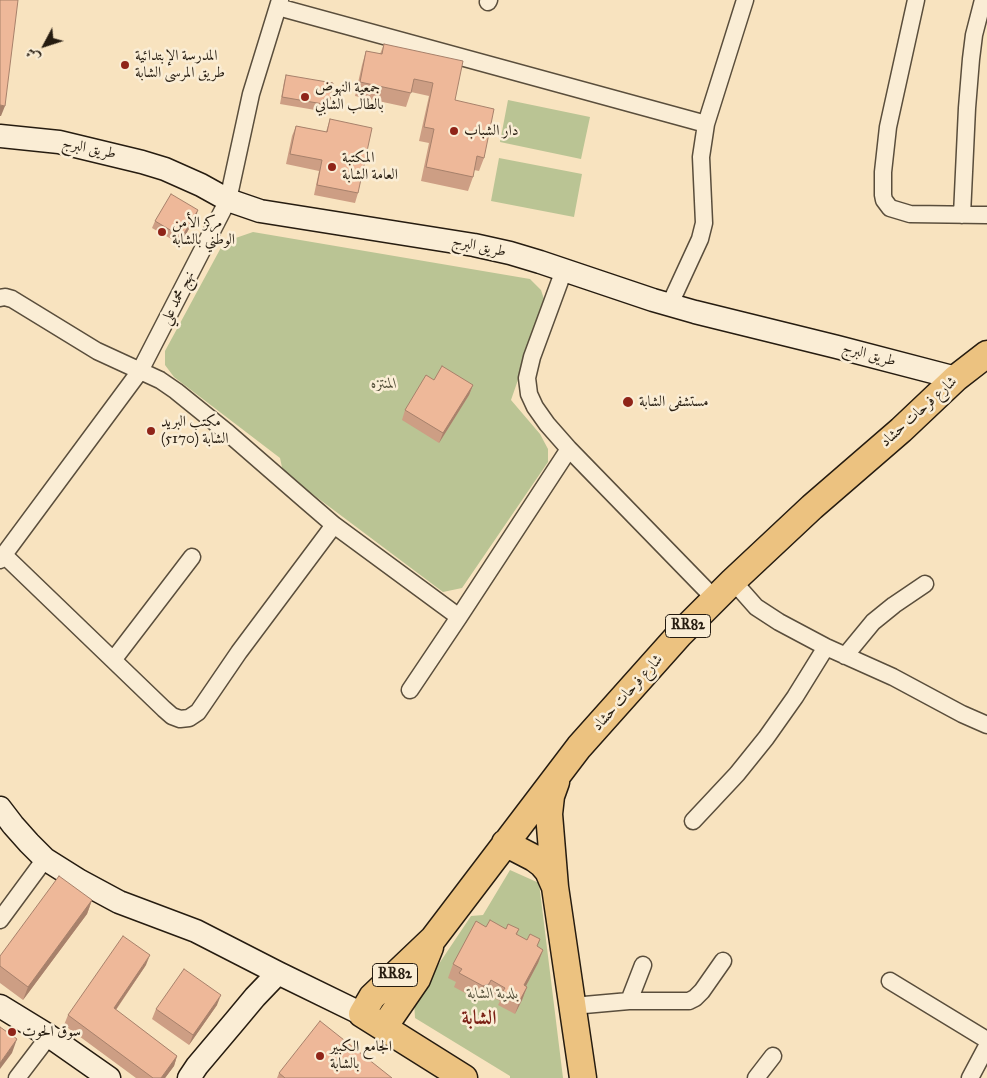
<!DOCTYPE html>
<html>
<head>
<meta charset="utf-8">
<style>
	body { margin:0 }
	#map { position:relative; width:987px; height:1078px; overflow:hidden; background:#f8e3bf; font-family:"IM FELL Great Primer",Amiri,serif }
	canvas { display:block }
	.north { position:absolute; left:20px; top:20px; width:50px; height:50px; -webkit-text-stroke:4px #faedd5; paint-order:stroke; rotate:230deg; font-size:14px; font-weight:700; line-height:20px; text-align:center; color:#261c10 }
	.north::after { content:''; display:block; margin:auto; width:18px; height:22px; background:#261c10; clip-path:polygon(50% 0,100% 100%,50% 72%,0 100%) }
</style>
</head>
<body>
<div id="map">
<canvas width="987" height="1078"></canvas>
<div class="north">ش</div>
</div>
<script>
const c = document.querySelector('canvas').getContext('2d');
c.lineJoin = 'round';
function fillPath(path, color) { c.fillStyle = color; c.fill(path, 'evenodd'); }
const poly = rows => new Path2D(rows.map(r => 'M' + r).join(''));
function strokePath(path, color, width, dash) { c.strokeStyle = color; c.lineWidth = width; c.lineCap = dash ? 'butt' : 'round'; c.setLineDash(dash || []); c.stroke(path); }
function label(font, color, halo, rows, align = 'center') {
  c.font = font + ' "IM FELL Great Primer",Amiri,serif'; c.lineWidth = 5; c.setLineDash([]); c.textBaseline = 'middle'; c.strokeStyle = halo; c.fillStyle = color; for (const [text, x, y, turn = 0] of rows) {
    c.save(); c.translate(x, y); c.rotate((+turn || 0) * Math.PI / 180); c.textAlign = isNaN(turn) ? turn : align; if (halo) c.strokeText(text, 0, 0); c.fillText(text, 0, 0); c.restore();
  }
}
const green = poly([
	[508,100,590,117,581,159,500,142],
	[499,158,582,174,574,217,491,201],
	[253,232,530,279,541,290,545,302,511,400,540,434,548,449,548,462,462,588,443,592,283,472,280,458,174,377,165,365,165,351,224,242],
	[510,870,539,883,563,1078,510,1078,510,1076,415,1018,414,1001,471,916,483,915]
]);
const street = poly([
	[916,0,888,127,883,172,883,195,884,200,890,208,910,214,987,215],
	[488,2,489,0],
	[278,7,706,124],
	[962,215,967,108,971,59,974,35,983,0],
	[564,270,532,357,527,378,529,394,535,407,547,424,569,449,715,599],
	[0,298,5,297,12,299,97,351,160,380,176,391,228,433,305,500,334,525,459,617],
	[670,304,700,239,704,223,701,157,706,124,745,0],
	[4,555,164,709,172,716,180,719,189,718,198,712,239,652,334,525],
	[0,560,140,371,228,200,251,94,280,0],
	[733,581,756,607,779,622,826,647,893,677,962,714,987,725],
	[845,656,873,622,894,605,925,584],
	[114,659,192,557],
	[410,690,459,617,569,449],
	[693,821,737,774,766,738,795,697,826,647],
	[0,920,45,859],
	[890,981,987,1040],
	[629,1001,643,965],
	[573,1006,629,1001,689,1001,695,998,702,991,723,961],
	[17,1078,49,1036],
	[756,1078,773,1056],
	[970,1078,987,1046]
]);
const secondary = poly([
	[0,136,59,142,142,162,165,169,201,185,228,200,260,211,474,245,510,253,540,262,653,300,695,312,837,347,956,378],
	[0,808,13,825,29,843,45,859,80,881,119,902,196,931,278,973,362,1014],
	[0,1006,49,1036,109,1078],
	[189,1078,197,1066,235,1021,255,997,278,973]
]);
const primary = poly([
	[556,782,551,796,549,814,555,887,583,1078],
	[505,843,534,858,542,864,548,871,555,887],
	[384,1027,417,979,430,947],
	[464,1078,362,1014,372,997,433,939,579,747,679,635,733,581,812,507,901,430,956,378,987,354]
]);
const wall = poly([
	[384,44,455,100,484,158,479,171,474,170,473,177,468,191,421,181,429,143,419,141,429,96,411,92,406,107,355,96,362,65,366,51,380,54],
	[286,75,329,105,327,112,280,104,284,82],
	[330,119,358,193,355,203,314,195,319,171,286,164,292,136,296,126,326,132],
	[196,217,180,244,152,228,155,221],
	[434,380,473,385,469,395,439,443,402,420,405,410],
	[92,900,87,914,23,1000,0,983,0,956],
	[486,927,519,929,517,935,543,950,538,963,526,986,527,987,522,1000,515,1014,498,1005,500,1001,486,994,484,997,478,1000,454,987,456,982,448,978,453,964],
	[146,965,116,1010,177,1056,174,1066,165,1078,136,1078,64,1025,68,1015],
	[217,1005,189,1045,152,1019,156,1009],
	[279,1073,392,1078,277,1078]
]);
const shadedWall = poly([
	[0,105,5,106,1,116,0,116],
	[198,210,196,217,180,244,182,237],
	[473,385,469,395,439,443,443,433],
	[92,900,87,914,23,1000,28,987],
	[543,950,538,963,519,999,524,985],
	[150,955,146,965,110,1018,114,1008],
	[491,980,484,997,478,1000,483,986],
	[527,987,522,1000,515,1014,520,1000],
	[221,995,217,1005,189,1045,193,1035],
	[17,1039,12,1053,0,1069,0,1063],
	[177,1056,174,1066,165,1078,161,1078]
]);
const building = poly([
	[0,0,18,0,5,106,0,105,0,0],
	[384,44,463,61,455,100,494,109,484,158,477,156,473,177,426,167,434,129,424,127,433,83,414,79,411,93,360,82,366,51,382,54,384,44],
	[286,75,333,83,329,105,282,97,286,75],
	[330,119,372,128,358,193,317,185,322,160,290,154,296,126,327,132,330,119],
	[171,194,198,210,182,237,155,221,171,194],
	[442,366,473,385,443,433,405,410,426,375,434,380,442,366],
	[59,876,92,900,28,987,0,966,0,956,59,876],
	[490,920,506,929,508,924,519,929,516,934,527,940,530,934,540,939,537,946,543,950,524,985,527,987,520,1000,503,991,505,988,491,980,489,984,483,986,459,973,462,969,453,964,476,921,486,927,490,920],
	[123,936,150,955,114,1008,177,1056,161,1078,153,1078,68,1015,123,936],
	[184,969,221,995,193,1035,156,1009,184,969],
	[320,1021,392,1078,285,1078,279,1073,320,1021],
	[0,1027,17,1039,0,1063,0,1027]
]);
const markers = [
	[125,65,5,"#8f2418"],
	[305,97,5,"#8f2418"],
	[454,131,5,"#8f2418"],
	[332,167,5,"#8f2418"],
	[162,232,5,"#8f2418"],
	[628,402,6,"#8f2418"],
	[151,431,5,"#8f2418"],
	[12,1032,5,"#8f2418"],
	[320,1056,5,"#8f2418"]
];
const shields = [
	[688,626,45],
	[395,975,45]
];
const shieldNames = [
	["RR82",688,626],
	["RR82",395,975]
];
const poiNames = [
	["المدرسة الإبتدائية",135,56],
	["طريق المرسى الشابة",135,73],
	["جمعية النهوض",315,88],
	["بالطالب الشابي",315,105],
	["دار الشباب",464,131],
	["المكتبة",342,158],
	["العامة الشابة",342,175],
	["مركز الأمن",172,223],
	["الوطني بالشابة",172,240],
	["مستشفى الشابة",639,402],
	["مكتب البريد",161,422],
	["الشابة (5170)",161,439],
	["سوق الحوت",22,1032],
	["الجامع الكبير",330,1047],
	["بالشابة",330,1064]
];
const streetNames = [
	["طريق البرج",89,149,12],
	["طريق البرج",479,247,12],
	["نهج محمد علي",178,298,-63],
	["طريق البرج",869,355,15],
	["شارع فرحات حشاد",919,412,-42],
	["شارع فرحات حشاد",628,693,-48]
];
const parkNames = [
	["المنتزه",384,384],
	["بلدية الشابة",493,994]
];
const districtNames = [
	["الشابة",479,1019]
];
fillPath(green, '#bac494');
strokePath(street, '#5a4e3c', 19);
strokePath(secondary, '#261c10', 25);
strokePath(primary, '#261c10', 29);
strokePath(street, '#faedd5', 16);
strokePath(secondary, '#faedd5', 22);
strokePath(primary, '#ecc280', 26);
fillPath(wall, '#cd9e84');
fillPath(shadedWall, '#a7816b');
fillPath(building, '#eeb899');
strokePath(building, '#a7816b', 1);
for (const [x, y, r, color] of markers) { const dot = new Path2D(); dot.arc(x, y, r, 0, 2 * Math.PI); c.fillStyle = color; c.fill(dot); strokePath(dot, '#faedd5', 2); }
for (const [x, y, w] of shields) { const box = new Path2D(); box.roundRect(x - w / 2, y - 11.5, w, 23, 4); c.fillStyle = '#faedd5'; c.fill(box); strokePath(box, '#261c10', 1); }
label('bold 14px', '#261c10', null, shieldNames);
label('15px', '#261c10', '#faedd5', poiNames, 'left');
label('15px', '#261c10', '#faedd5', streetNames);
label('italic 15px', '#524e38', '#faedd5', parkNames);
label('bold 20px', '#7a1f14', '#faedd5', districtNames);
</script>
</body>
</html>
